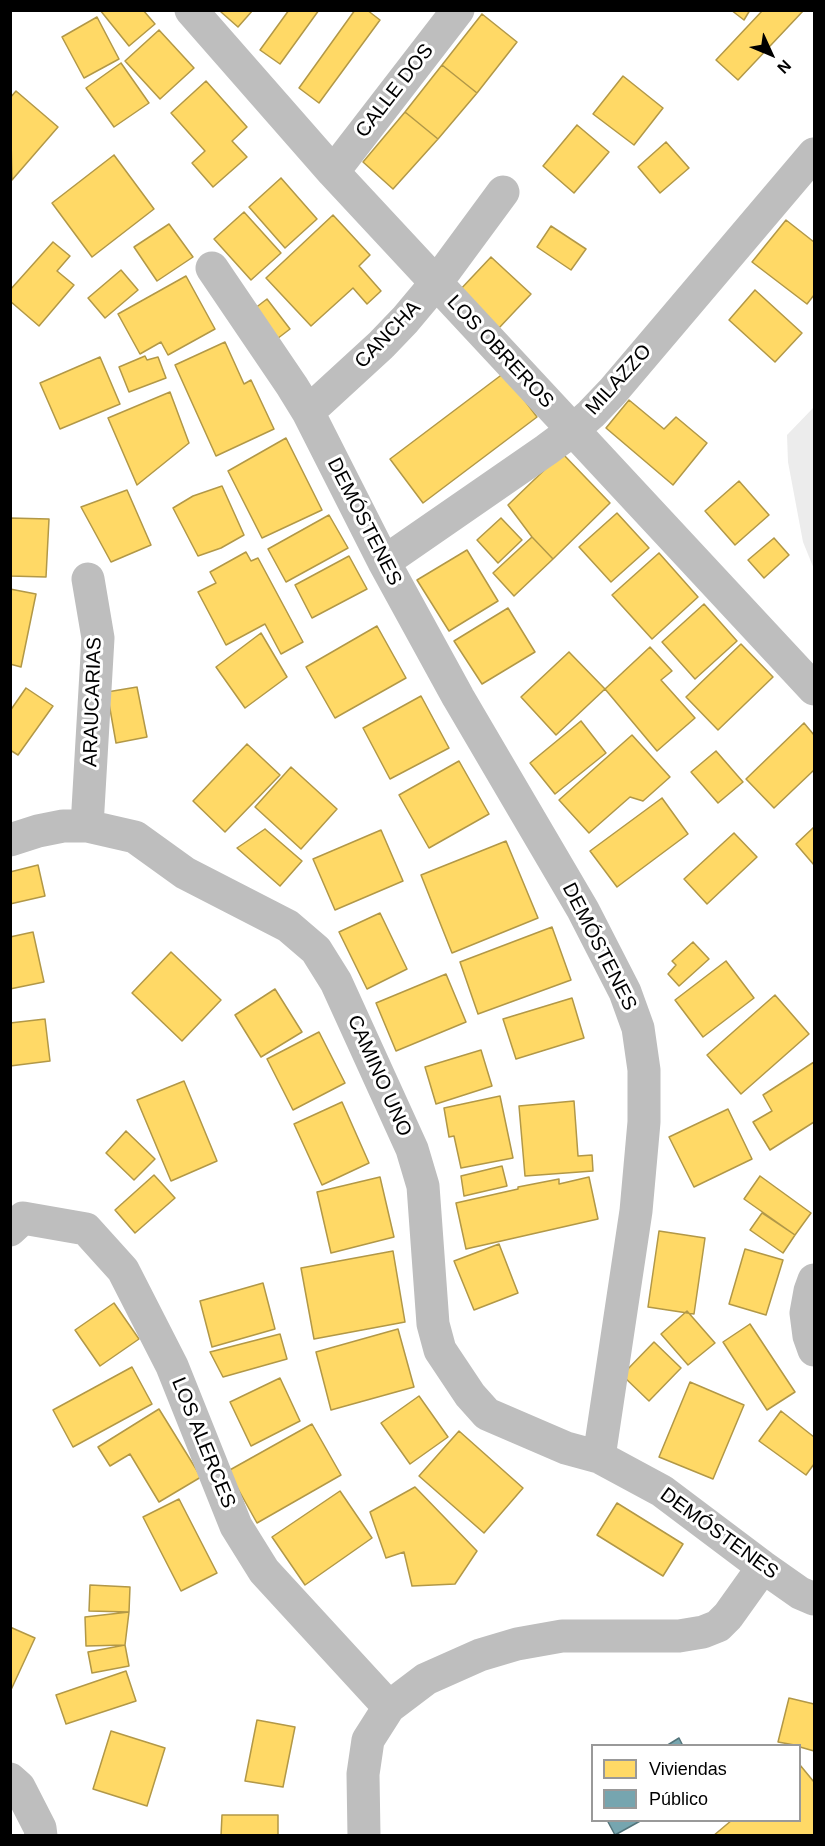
<!DOCTYPE html>
<html>
<head>
<meta charset="utf-8">
<style>
	body { margin:0 }
	#map { position:relative; width:825px; height:1846px; overflow:hidden; background:#fff; font-family:Arial,sans-serif }
	canvas { display:block }
	.frame { position:absolute; inset:0; border:12px solid #000; pointer-events:none }
	.legend { position:absolute; left:591px; top:1744px; width:210px; height:78px; box-sizing:border-box; background:#fff; border:2px solid #999; margin:0; padding:8px 10px; list-style:none; font-size:18px; color:#000 }
	.legend li { display:flex; align-items:center; gap:12px; height:30px }
	.legend b { width:30px; border:2px solid #999 }
	.north { position:absolute; left:741px; top:24px; width:60px; height:60px; -webkit-text-stroke:4px #fff; paint-order:stroke; rotate:134deg; font-size:16px; font-weight:700; line-height:24px; text-align:center; color:#000 }
	.north::after { content:''; display:block; margin:auto; width:21px; height:27px; background:#000; clip-path:polygon(50% 0,100% 100%,50% 72%,0 100%) }
</style>
</head>
<body>
<div id="map">
<canvas width="825" height="1846"></canvas>
<div class="frame"></div>
<ul class="legend">
<li><b style="height:16px;background:#ffd966"></b>Viviendas</li>
<li><b style="height:16px;background:#76a5af"></b>Público</li>
</ul>
<div class="north">N</div>
</div>
<script>
const c = document.querySelector('canvas').getContext('2d');
c.lineJoin = 'round';
function fillPath(path, color) { c.fillStyle = color; c.fill(path, 'evenodd'); }
const poly = rows => new Path2D(rows.map(r => 'M' + r).join(''));
function strokePath(path, color, width, dash) { c.strokeStyle = color; c.lineWidth = width; c.lineCap = dash ? 'butt' : 'round'; c.setLineDash(dash || []); c.stroke(path); }
function label(font, color, halo, rows, align = 'center') {
  c.font = font + ' Arial,sans-serif'; c.lineWidth = 6; c.setLineDash([]); c.textBaseline = 'middle'; c.strokeStyle = halo; c.fillStyle = color; for (const [text, x, y, turn = 0] of rows) {
    c.save(); c.translate(x, y); c.rotate((+turn || 0) * Math.PI / 180); c.textAlign = isNaN(turn) ? turn : align; if (halo) c.strokeText(text, 0, 0); c.fillText(text, 0, 0); c.restore();
  }
}
const green = poly([
	[814,407,814,569,803,542,788,462,787,435]
]);
const homes = poly([
	[100,10,143,10,155,24,129,46,100,10],
	[223,10,253,10,238,27,221,12,223,10],
	[289,10,319,10,280,64,260,50,289,10],
	[355,10,367,10,380,20,319,103,299,88,355,10],
	[731,10,750,10,744,20,731,10],
	[763,10,804,10,738,80,716,60,763,10],
	[482,14,517,42,477,93,442,65,482,14],
	[97,17,119,59,84,78,62,37,97,17],
	[159,30,194,68,160,99,125,61,159,30],
	[121,63,149,103,114,127,86,88,121,63],
	[442,65,477,93,438,139,405,112,442,65],
	[623,76,663,108,634,145,593,114,623,76],
	[206,81,247,127,232,141,247,157,213,187,192,163,205,151,171,113,206,81],
	[16,91,58,127,12,180,10,98,16,91],
	[405,112,438,139,393,189,363,162,405,112],
	[577,125,609,152,574,193,543,166,577,125],
	[666,142,689,168,660,193,638,167,666,142],
	[114,155,154,209,92,257,52,203,114,155],
	[281,178,317,219,285,248,249,207,281,178],
	[244,212,281,253,251,280,214,239,244,212],
	[333,215,370,255,359,266,381,291,367,304,353,288,311,326,266,278,333,215],
	[786,220,814,242,814,295,807,304,752,262,786,220],
	[169,224,193,257,157,281,134,247,169,224],
	[551,226,586,249,571,270,537,247,551,226],
	[53,242,70,256,57,271,74,285,39,326,10,301,10,290,53,242],
	[491,257,531,294,498,329,458,292,491,257],
	[121,270,138,290,105,318,88,298,121,270],
	[186,276,215,329,168,355,161,342,140,354,118,314,186,276],
	[755,290,802,333,775,362,729,320,755,290],
	[267,299,290,329,273,342,250,312,267,299],
	[225,342,244,384,251,380,274,429,216,456,175,365,225,342],
	[145,356,147,360,158,357,166,378,129,392,119,367,145,356],
	[100,357,120,404,60,429,40,383,100,357],
	[504,373,537,417,423,503,390,459,504,373],
	[170,392,189,443,137,485,108,418,170,392],
	[629,400,664,429,676,417,707,443,673,485,606,428,629,400],
	[286,438,322,510,262,538,228,471,286,438],
	[562,453,610,503,553,559,532,537,508,505,562,453],
	[739,481,769,515,735,545,705,511,739,481],
	[222,486,244,535,221,548,198,556,173,508,193,496,222,486],
	[127,490,151,545,111,562,81,507,127,490],
	[617,513,649,548,611,582,579,547,617,513],
	[329,515,348,548,286,582,268,549,329,515],
	[10,518,49,519,46,577,10,576,10,518],
	[501,518,522,540,498,563,477,540,501,518],
	[532,537,553,559,514,596,493,573,532,537],
	[774,538,789,555,764,578,748,560,774,538],
	[467,550,498,601,449,631,417,580,467,550],
	[246,552,251,561,258,558,303,642,281,654,265,624,226,645,198,592,216,583,210,572,246,552],
	[659,553,698,597,652,639,612,595,659,553],
	[349,556,367,589,312,618,295,585,349,556],
	[10,589,36,594,21,667,10,664,10,589],
	[704,604,737,641,695,679,662,642,704,604],
	[508,608,535,652,482,684,454,641,508,608],
	[377,626,406,678,335,718,306,667,377,626],
	[261,633,287,677,245,708,216,667,261,633],
	[741,644,773,677,718,730,686,697,741,644],
	[650,647,672,671,661,680,695,718,657,751,605,689,650,647],
	[569,652,605,689,556,735,521,697,569,652],
	[137,687,147,737,116,743,107,692,137,687],
	[26,688,53,706,18,755,10,750,10,711,26,688],
	[421,696,449,748,390,779,363,728,421,696],
	[581,721,606,753,555,794,530,763,581,721],
	[804,723,814,735,814,770,774,808,746,779,804,723],
	[632,735,670,777,643,801,630,797,589,833,559,800,632,735],
	[247,744,280,775,225,832,193,801,247,744],
	[716,751,743,782,718,803,691,772,716,751],
	[459,761,489,814,429,848,399,795,459,761],
	[291,767,337,809,301,849,255,807,291,767],
	[662,798,688,834,617,887,590,851,662,798],
	[814,827,814,865,796,844,814,827],
	[265,829,302,861,280,886,237,848,265,829],
	[381,830,403,881,335,910,313,859,381,830],
	[734,833,757,857,707,904,684,879,734,833],
	[506,841,538,918,452,953,421,875,506,841],
	[38,865,45,896,10,904,10,872,38,865],
	[380,913,407,969,367,989,339,932,380,913],
	[552,927,571,980,478,1014,460,962,552,927],
	[33,932,44,982,10,989,10,937,33,932],
	[693,942,709,959,679,986,668,974,676,965,672,961,693,942],
	[171,952,221,1000,182,1041,132,993,171,952],
	[726,961,754,998,703,1037,675,1000,726,961],
	[446,974,466,1022,396,1051,376,1003,446,974],
	[275,989,302,1032,261,1057,235,1015,275,989],
	[775,995,809,1034,741,1094,707,1055,775,995],
	[572,998,584,1038,516,1059,503,1019,572,998],
	[45,1019,50,1061,10,1066,10,1023,45,1019],
	[319,1032,345,1083,293,1110,267,1059,319,1032],
	[481,1050,492,1086,436,1104,425,1067,481,1050],
	[814,1062,814,1122,770,1150,753,1122,772,1111,763,1095,814,1062],
	[184,1081,217,1161,171,1181,137,1100,184,1081],
	[500,1096,513,1158,461,1168,454,1136,449,1137,444,1108,500,1096],
	[574,1101,578,1156,592,1155,593,1171,525,1176,519,1106,574,1101],
	[342,1102,369,1163,322,1185,294,1124,342,1102],
	[728,1109,752,1159,694,1187,669,1137,728,1109],
	[126,1131,155,1159,134,1180,106,1153,126,1131],
	[502,1166,507,1186,464,1196,461,1176,502,1166],
	[154,1175,175,1198,135,1233,115,1210,154,1175],
	[760,1176,811,1213,795,1235,744,1199,760,1176],
	[380,1177,394,1237,331,1253,317,1192,380,1177],
	[589,1177,598,1219,466,1249,456,1203,518,1189,518,1187,559,1179,559,1184,589,1177],
	[762,1213,795,1235,783,1253,750,1230,762,1213],
	[659,1231,705,1238,694,1314,648,1307,659,1231],
	[499,1244,518,1293,474,1310,454,1261,499,1244],
	[745,1249,783,1260,766,1315,729,1304,745,1249],
	[393,1251,405,1322,314,1339,301,1268,393,1251],
	[263,1283,275,1329,212,1347,200,1301,263,1283],
	[114,1303,139,1339,100,1366,75,1330,114,1303],
	[687,1311,715,1343,688,1365,661,1334,687,1311],
	[750,1324,795,1392,767,1410,723,1342,750,1324],
	[398,1329,414,1387,331,1410,316,1352,398,1329],
	[280,1334,287,1359,223,1377,210,1352,280,1334],
	[654,1342,681,1368,649,1401,622,1375,654,1342],
	[132,1367,152,1404,73,1447,53,1410,132,1367],
	[280,1378,300,1421,251,1446,230,1402,280,1378],
	[690,1382,744,1405,713,1479,659,1457,690,1382],
	[419,1396,448,1437,410,1464,381,1423,419,1396],
	[159,1409,201,1477,159,1502,130,1454,110,1466,98,1447,159,1409],
	[781,1411,814,1437,814,1464,806,1475,759,1441,781,1411],
	[312,1424,341,1475,257,1523,228,1471,312,1424],
	[459,1431,523,1488,484,1533,419,1476,459,1431],
	[415,1487,477,1551,455,1584,412,1586,404,1552,386,1558,370,1512,415,1487],
	[340,1491,372,1538,305,1585,272,1537,340,1491],
	[179,1499,217,1573,181,1591,143,1517,179,1499],
	[617,1503,683,1544,663,1576,597,1535,617,1503],
	[90,1585,130,1587,129,1612,89,1611,90,1585],
	[129,1612,125,1645,86,1646,85,1617,129,1612],
	[10,1627,35,1638,10,1692,10,1627],
	[125,1645,129,1666,92,1673,88,1652,125,1645],
	[126,1671,136,1701,66,1724,56,1695,126,1671],
	[789,1698,814,1704,814,1751,800,1747,800,1746,778,1742,789,1698],
	[257,1720,295,1727,283,1787,245,1781,257,1720],
	[111,1731,165,1748,147,1806,93,1789,111,1731],
	[800,1765,814,1782,814,1836,713,1836,732,1820,800,1820,800,1765],
	[222,1815,278,1815,278,1836,221,1836,222,1815]
]);
const public = poly([
	[679,1738,683,1746,666,1746,679,1738],
	[607,1820,642,1820,615,1835,607,1820]
]);
const minor = poly([
	[191,10,333,172,814,689],
	[333,172,458,10],
	[212,268,292,386,308,412,384,562,458,697,583,910,625,992,638,1028,644,1070,644,1122,636,1211,599,1457],
	[308,412,381,345,405,320,436,283,503,192],
	[384,562,546,450,573,430,591,414,613,391,814,154],
	[87,826,98,638,88,579],
	[10,840,38,831,63,826,87,826,135,837,185,873,288,926,316,950,336,982,412,1149,423,1186,433,1324,440,1350,470,1395,487,1414,566,1448,599,1457,662,1491,763,1567,800,1593,814,1599],
	[10,1230,23,1218,86,1229,123,1270,172,1366,236,1526,264,1571,389,1707],
	[814,1280,810,1291,806,1313,809,1336,814,1350],
	[10,1779,19,1787,40,1828,41,1836],
	[364,1836,363,1774,368,1740,389,1707,426,1679,480,1655,517,1644,562,1636,679,1636,703,1632,718,1626,728,1616,763,1567]
]);
const streetNames = [
	["CALLE DOS",395,91,-52],
	["CANCHA",388,335,-46],
	["LOS OBREROS",500,352,47],
	["MILAZZO",619,380,-48],
	["DEMÓSTENES",364,522,63],
	["ARAUCARIAS",93,702,-88],
	["DEMÓSTENES",599,947,63],
	["CAMINO UNO",379,1076,66],
	["LOS ALERCES",203,1443,68],
	["DEMÓSTENES",719,1534,36]
];
fillPath(green, '#ececec');
fillPath(homes, '#ffd966');
strokePath(homes, '#b29847', 1.5);
fillPath(public, '#76a5af');
strokePath(public, '#53747a', 1.5);
strokePath(minor, '#bebebe', 33);
label('20px', '#000', '#fff', streetNames);
</script>
</body>
</html>
